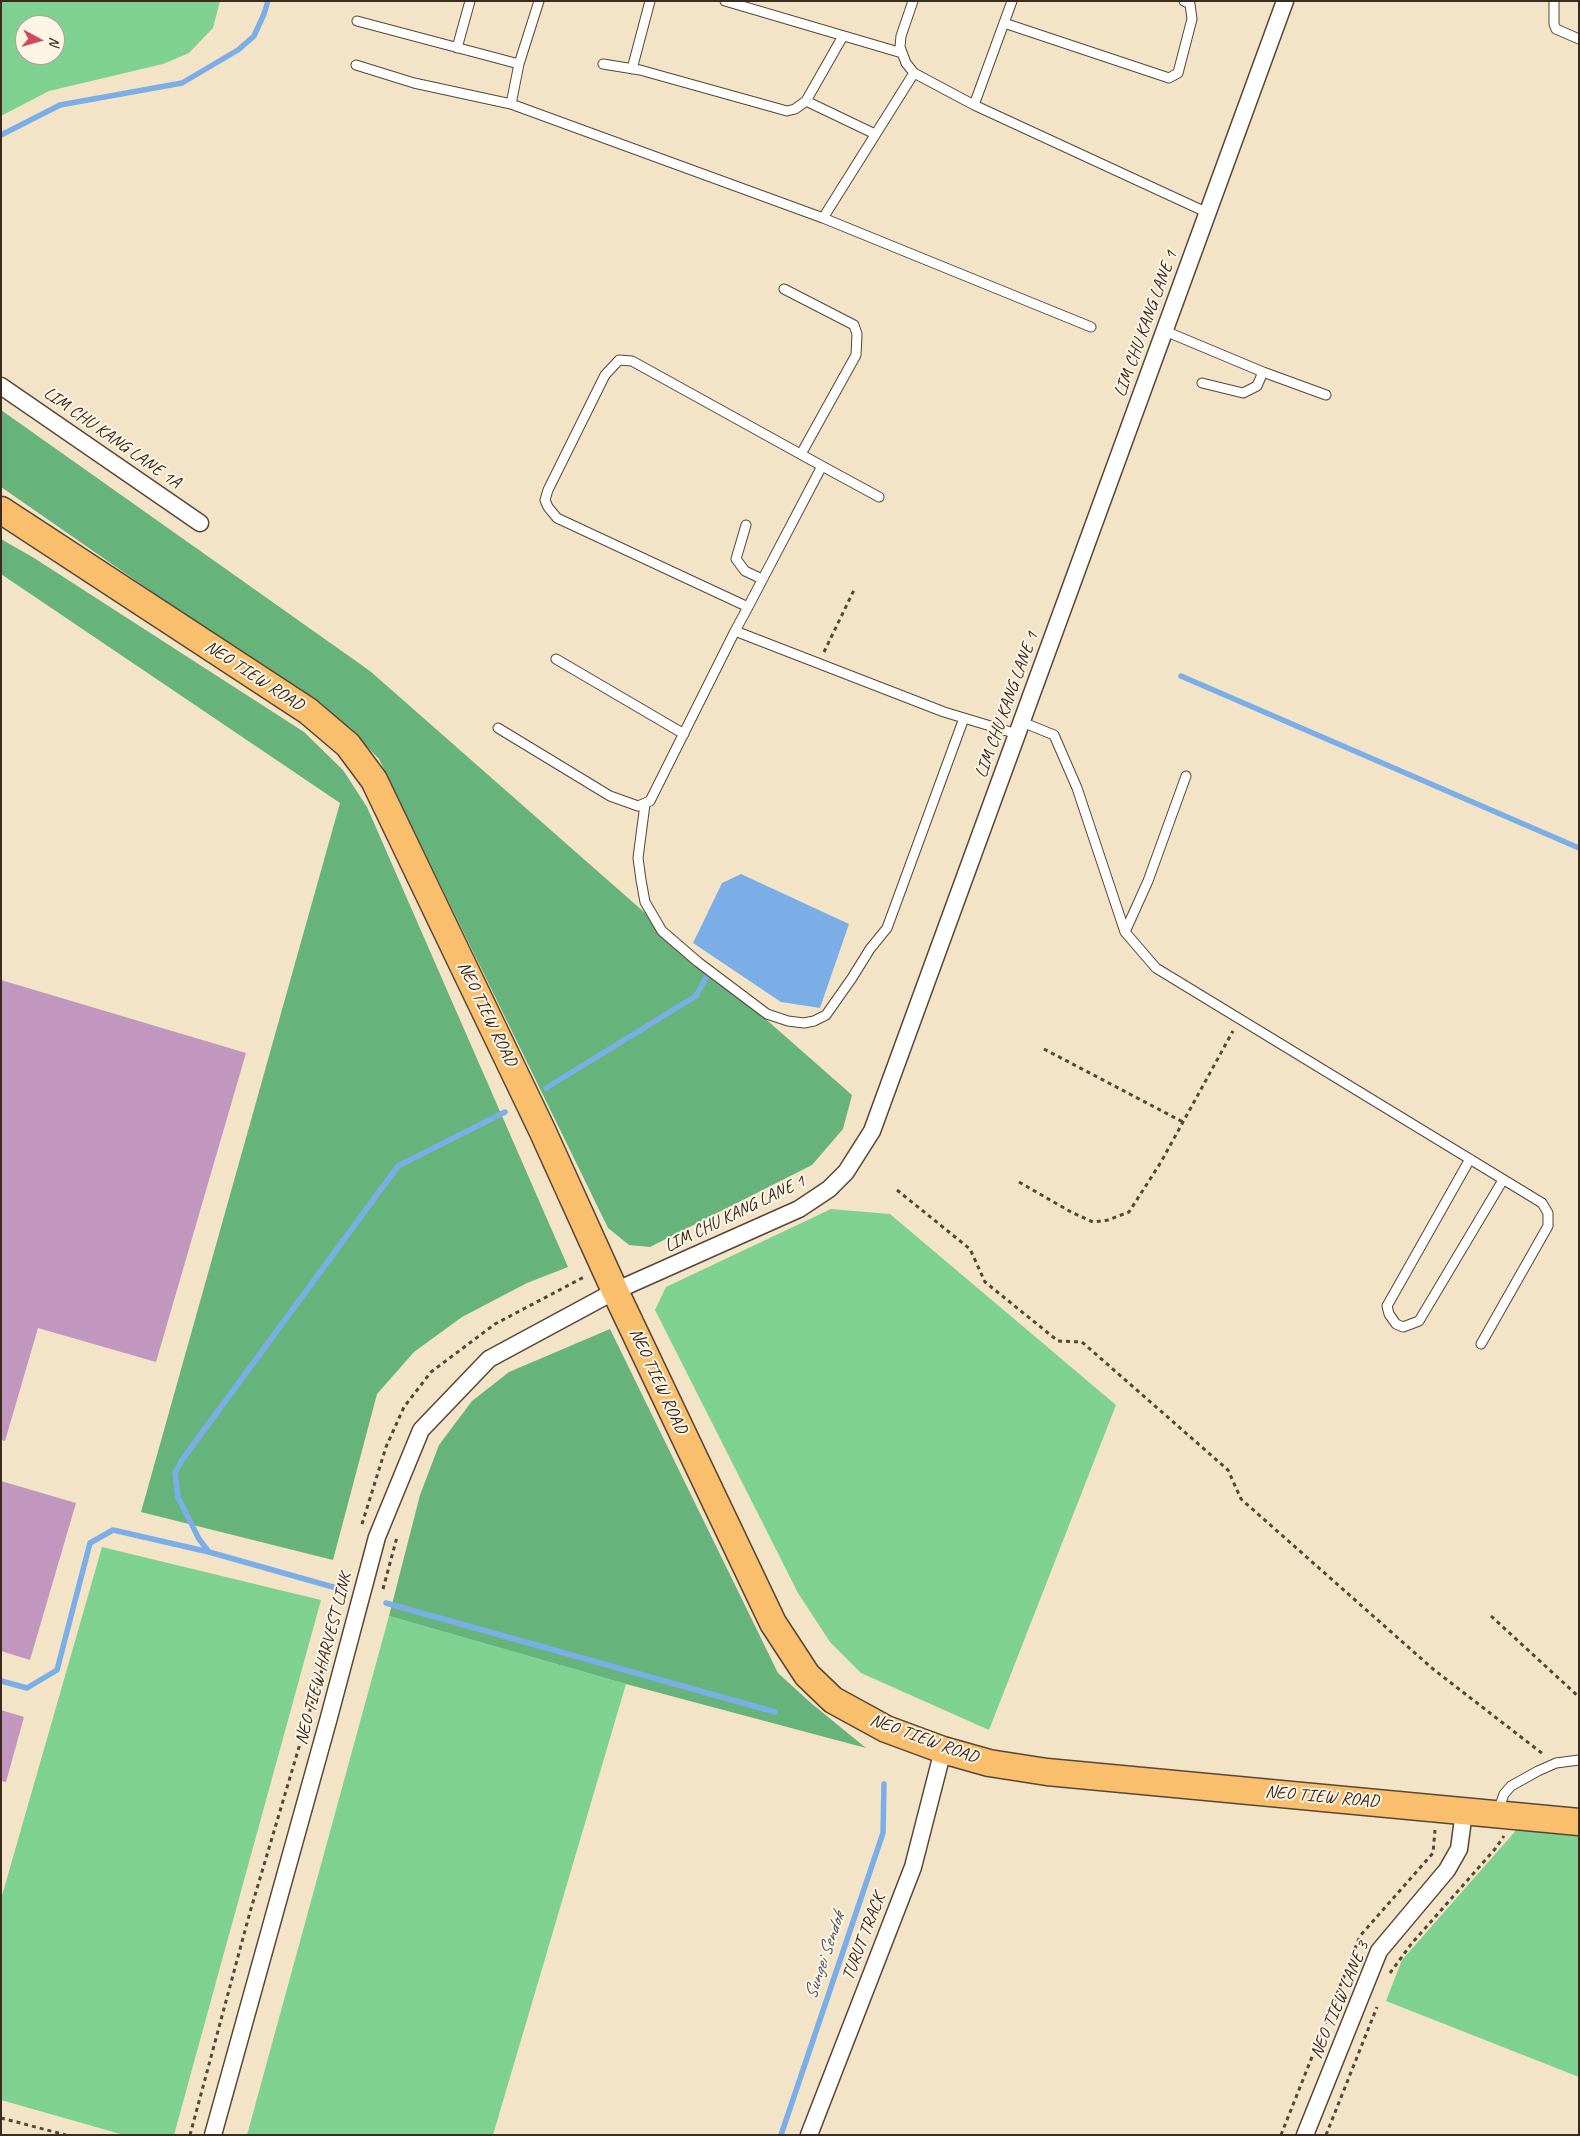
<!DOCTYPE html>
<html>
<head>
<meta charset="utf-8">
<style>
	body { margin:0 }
	#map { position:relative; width:1580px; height:2136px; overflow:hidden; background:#f3e4c7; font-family:Caveat,sans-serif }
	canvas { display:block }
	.frame { position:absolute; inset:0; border:2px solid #3b2a1e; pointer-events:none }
	.north { position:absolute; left:15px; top:15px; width:50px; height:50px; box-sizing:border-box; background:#fcf5e5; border:1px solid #afa495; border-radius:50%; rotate:96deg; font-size:14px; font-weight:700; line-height:20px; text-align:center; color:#3b2a1e }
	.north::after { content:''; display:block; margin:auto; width:18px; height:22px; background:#d1495b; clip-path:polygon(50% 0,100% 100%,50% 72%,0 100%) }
</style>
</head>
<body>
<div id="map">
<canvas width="1580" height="2136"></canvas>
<div class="frame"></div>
<div class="north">N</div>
</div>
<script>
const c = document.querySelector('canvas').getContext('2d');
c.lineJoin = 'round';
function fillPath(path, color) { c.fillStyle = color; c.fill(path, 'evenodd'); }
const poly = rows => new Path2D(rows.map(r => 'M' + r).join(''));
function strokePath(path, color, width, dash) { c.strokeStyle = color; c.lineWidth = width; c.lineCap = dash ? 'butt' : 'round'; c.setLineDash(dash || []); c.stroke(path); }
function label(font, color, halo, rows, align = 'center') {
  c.font = font + ' Caveat,sans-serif'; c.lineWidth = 4; c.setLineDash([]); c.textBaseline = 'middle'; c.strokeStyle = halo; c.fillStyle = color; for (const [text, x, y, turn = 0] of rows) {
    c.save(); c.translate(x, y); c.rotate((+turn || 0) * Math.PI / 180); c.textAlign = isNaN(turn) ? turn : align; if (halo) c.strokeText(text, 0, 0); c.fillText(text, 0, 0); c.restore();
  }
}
const green = poly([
	[1,1,220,1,213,28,189,53,163,64,49,91,1,116],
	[25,25,55,25,55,55,25,55],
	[831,1209,890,1214,1116,1405,989,1730,861,1673,830,1642,798,1593,655,1310,666,1287],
	[102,1547,321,1600,174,2135,124,2135,1,2100,1,1899],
	[389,1616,626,1684,493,2135,247,2135],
	[1519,1827,1579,1833,1579,2077,1386,2001,1402,1960]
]);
const forest = poly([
	[1,410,370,671,852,1095,843,1129,812,1165,650,1247,629,1245,608,1228,379,759,351,730,1,487],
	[1,539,34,558,304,732,343,770,367,807,568,1267,527,1283,462,1317,414,1352,377,1394,333,1560,141,1512,340,803,1,574],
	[610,1329,778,1673,811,1703,866,1748,626,1684,389,1616,420,1495,439,1445,472,1401,509,1372]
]);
const water = poly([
	[741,874,849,924,820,1008,781,1002,693,943,722,883]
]);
const stream = poly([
	[1,135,60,105,182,83,238,50,254,36,264,14,268,1],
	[1181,676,1579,848],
	[546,1088,696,996,708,974],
	[209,1552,199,1539,178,1497,175,1473,182,1460,398,1166,505,1112],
	[386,1603,775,1712],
	[1,1681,27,1688,57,1670,90,1543,113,1530,209,1552,340,1589],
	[781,2135,883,1833,884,1784]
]);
const building = poly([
	[1,980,246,1053,156,1362,38,1328,5,1441,1,1440],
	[1,1481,76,1503,30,1660,1,1651],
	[1,1710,24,1717,6,1782,1,1781]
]);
const path = poly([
	[824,652,854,590],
	[1044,1049,1183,1122],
	[1019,1182,1071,1212,1093,1222,1108,1220,1129,1212,1161,1162,1233,1031],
	[897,1190,970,1249,985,1282,1058,1341,1082,1342,1228,1470,1241,1499,1433,1669,1543,1754],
	[362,1524,386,1447,404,1407,431,1372,495,1324,586,1276],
	[383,1589,397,1537],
	[1491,1616,1579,1697],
	[1390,1973,1412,1943,1495,1849,1504,1836],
	[1,2118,66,2135],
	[190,2135,250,1912,324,1663],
	[1281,2135,1360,1936,1433,1853,1435,1830],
	[1326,2135,1377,2007]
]);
const lane = poly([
	[725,1,902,53],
	[913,1,901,36,900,47,906,63,914,73,974,105,1208,213],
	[1554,1,1554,24,1556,29,1579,39],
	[357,21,519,64],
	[1004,23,1169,78,1178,73,1192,19,1190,4,1184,1],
	[457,48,470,1],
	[603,64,640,70,787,111,795,109,806,101,843,36],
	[356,65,414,83,511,104,823,218,1091,327],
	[632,69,650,1],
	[806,101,875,134],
	[511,104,519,64,539,1],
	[974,105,1012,1],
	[823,218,914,73],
	[784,289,854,325,857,334,856,355,801,454],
	[1165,331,1263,372,1326,395],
	[1202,383,1243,393,1257,386,1263,372],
	[822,466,879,497],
	[746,525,736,559,745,571,762,579],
	[735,631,944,712,1017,734],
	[556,659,684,734],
	[1022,722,1054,735,1077,788,1125,932,1156,968,1542,1203,1548,1213,1548,1226,1481,1344],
	[498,728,610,796,638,806,650,801,735,631,748,607,822,466,632,361,619,360,605,375,548,490,545,500,548,507,557,518,748,607],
	[645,804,638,858,641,880,645,902,662,931,698,962,767,1014,788,1021,804,1023,814,1021,826,1015,852,978,870,949,887,928,964,718],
	[1125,932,1148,881,1186,776],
	[1470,1159,1387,1306,1389,1314,1396,1324,1403,1327,1419,1321,1503,1180],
	[1498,1811,1504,1794,1511,1786,1538,1771,1556,1763,1579,1760]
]);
const street = poly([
	[1,386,200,523],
	[213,2135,328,1721,377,1537,421,1430,489,1359,615,1291,799,1209,829,1189,846,1172,872,1131,1285,1],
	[809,2135,913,1867,943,1750],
	[1305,2135,1379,1951,1447,1870,1459,1849,1464,1812]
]);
const primary = poly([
	[1,510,308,711,348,745,374,780,542,1130,615,1291,773,1623,807,1675,833,1700,886,1729,943,1750,989,1763,1047,1772,1579,1822]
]);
const streetNames = [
	["LIM CHU KANG LANE 1",1146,324,-70],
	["LIM CHU KANG LANE 1A",112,438,35],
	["NEO TIEW ROAD",254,676,33],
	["LIM CHU KANG LANE 1",1007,705,-70],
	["NEO TIEW ROAD",487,1014,64],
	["LIM CHU KANG LANE 1",735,1214,-26],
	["NEO TIEW ROAD",658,1381,65],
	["NEO TIEW HARVEST LINK",324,1659,-75],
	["NEO TIEW ROAD",924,1739,20],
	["NEO TIEW ROAD",1322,1797,5],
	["TURUT TRACK",864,1937,-69],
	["NEO TIEW LANE 3",1340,2000,-67]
];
const waterNames = [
	["Sungei Sendok",825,1956,-71]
];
fillPath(green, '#7fd192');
fillPath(forest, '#67b37c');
fillPath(water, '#7baee7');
strokePath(stream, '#7baee7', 5.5);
fillPath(building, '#c197c0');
strokePath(lane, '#574637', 11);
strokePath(street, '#574637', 19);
strokePath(primary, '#574637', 29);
strokePath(path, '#574637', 3, [4, 4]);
strokePath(lane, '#fff', 9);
strokePath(street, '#fff', 16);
strokePath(primary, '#f9bf6c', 26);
label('18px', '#3b2a1e', '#fcf5e5', streetNames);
label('italic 19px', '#515864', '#fcf5e5', waterNames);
</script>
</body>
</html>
